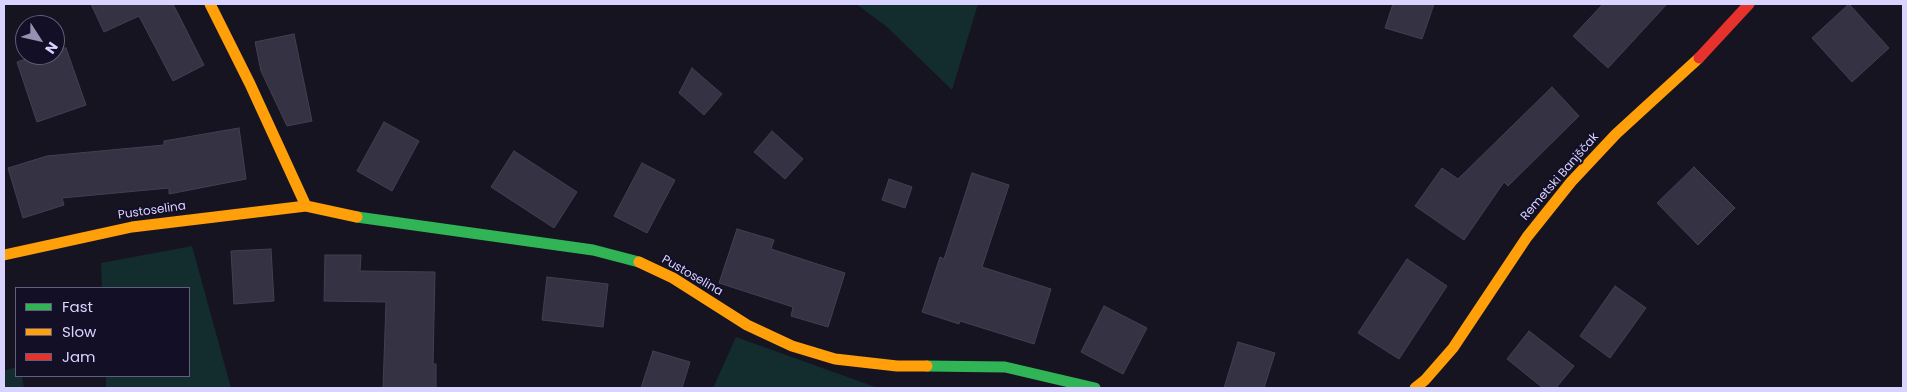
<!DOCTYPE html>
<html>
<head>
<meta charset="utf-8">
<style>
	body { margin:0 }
	#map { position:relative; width:1907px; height:392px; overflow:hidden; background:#161421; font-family:Poppins,sans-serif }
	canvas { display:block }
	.frame { position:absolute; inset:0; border:5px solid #d9d4ff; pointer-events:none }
	.legend { position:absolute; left:15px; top:287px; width:175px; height:90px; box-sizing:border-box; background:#130f26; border:1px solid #625e7d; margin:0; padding:6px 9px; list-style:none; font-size:15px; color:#d9d4ff }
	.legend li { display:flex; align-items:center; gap:10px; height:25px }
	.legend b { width:25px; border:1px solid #625e7d }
	.north { position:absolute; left:15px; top:15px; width:50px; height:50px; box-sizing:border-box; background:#130f26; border:1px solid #625e7d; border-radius:50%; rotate:125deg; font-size:14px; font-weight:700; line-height:20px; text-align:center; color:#d9d4ff }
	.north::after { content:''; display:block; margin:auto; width:18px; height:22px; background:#9591b1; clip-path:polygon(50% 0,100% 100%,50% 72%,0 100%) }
</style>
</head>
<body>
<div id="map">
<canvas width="1907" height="392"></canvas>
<div class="frame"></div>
<ul class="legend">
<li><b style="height:6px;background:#30b455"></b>Fast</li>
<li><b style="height:6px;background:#ff9f0a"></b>Slow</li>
<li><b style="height:6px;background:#e5322d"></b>Jam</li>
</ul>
<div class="north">N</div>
</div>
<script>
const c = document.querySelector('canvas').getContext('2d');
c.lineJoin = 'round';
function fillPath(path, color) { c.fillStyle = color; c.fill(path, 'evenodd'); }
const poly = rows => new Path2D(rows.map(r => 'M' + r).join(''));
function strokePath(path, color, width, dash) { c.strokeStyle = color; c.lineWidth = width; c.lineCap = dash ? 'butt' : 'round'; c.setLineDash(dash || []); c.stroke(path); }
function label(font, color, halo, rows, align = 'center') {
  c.font = font + ' Poppins,sans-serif'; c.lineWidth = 4; c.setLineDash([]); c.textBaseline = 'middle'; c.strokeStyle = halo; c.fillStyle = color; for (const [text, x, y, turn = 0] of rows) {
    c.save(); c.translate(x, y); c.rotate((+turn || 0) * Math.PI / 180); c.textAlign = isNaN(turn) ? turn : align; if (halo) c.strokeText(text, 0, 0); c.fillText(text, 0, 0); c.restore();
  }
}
const green = poly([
	[856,4,978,4,952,90,887,27],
	[192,246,231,388,106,388,106,376,189,376,189,288,102,288,101,263],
	[736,337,878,388,713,388],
	[16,367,16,376,22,376,24,388,4,388,4,371]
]);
const building = poly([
	[91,4,173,4,204,65,173,81,139,16,104,32,91,4],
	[1393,4,1434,4,1422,39,1385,28,1393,4],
	[1603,4,1667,4,1608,68,1573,36,1603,4],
	[1849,4,1889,48,1852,82,1812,38,1849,4],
	[294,34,312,121,287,126,261,71,255,42,294,34],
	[66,48,86,105,37,122,17,62,37,55,55,55,55,49,66,48],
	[692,68,722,94,704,115,679,93,692,68],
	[1552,87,1579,116,1508,186,1504,182,1464,240,1415,206,1442,168,1458,179,1552,87],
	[384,122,419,141,392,191,357,171,384,122],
	[239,128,246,179,169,194,169,188,62,198,64,205,23,218,8,168,47,156,164,145,164,141,239,128],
	[772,131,803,159,785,179,754,152,772,131],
	[514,151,577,192,554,228,491,187,514,151],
	[642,163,675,180,647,233,614,216,642,163],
	[1694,167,1735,208,1698,245,1657,203,1694,167],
	[972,173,1009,185,982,267,1051,289,1034,344,960,321,959,324,922,312,940,257,944,259,972,173],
	[889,179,912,187,905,208,882,200,889,179],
	[737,229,774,240,771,249,845,273,828,327,791,316,793,307,719,283,737,229],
	[271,249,274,301,234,304,231,251,271,249],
	[325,255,361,255,360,271,435,272,433,364,436,364,436,388,383,388,386,302,324,301,325,255],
	[1407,259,1447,286,1399,359,1358,333,1407,259],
	[547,277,608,284,603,327,542,320,547,277],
	[1615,286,1646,308,1610,358,1580,336,1615,286],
	[1104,306,1147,328,1123,374,1081,352,1104,306],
	[1529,331,1574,366,1556,388,1543,388,1507,359,1529,331],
	[1238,342,1275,353,1264,388,1224,388,1238,342],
	[653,351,690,362,682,388,641,388,653,351]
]);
const fast = poly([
	[357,217,593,250,639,262],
	[927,366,1005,367,1095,388]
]);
const slow = poly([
	[210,4,250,84,306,206],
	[4,255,132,227,306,206,357,217],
	[639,262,673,278,747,325,792,346,835,359,897,366,927,366],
	[1415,388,1425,380,1453,348,1527,237,1571,182,1616,134,1699,58]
]);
const jam = poly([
	[1699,58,1749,4]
]);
const streetNames = [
	["Remetski Banjščak",1560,177,-49],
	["Pustoselina",152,211,-8],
	["Pustoselina",692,276,30]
];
fillPath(green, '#132c2d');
fillPath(building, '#343243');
strokePath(building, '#433f54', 1);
strokePath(fast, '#30b455', 11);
strokePath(slow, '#ff9f0a', 11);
strokePath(jam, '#e5322d', 11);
label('12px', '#d9d4ff', '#130f26', streetNames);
</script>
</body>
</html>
